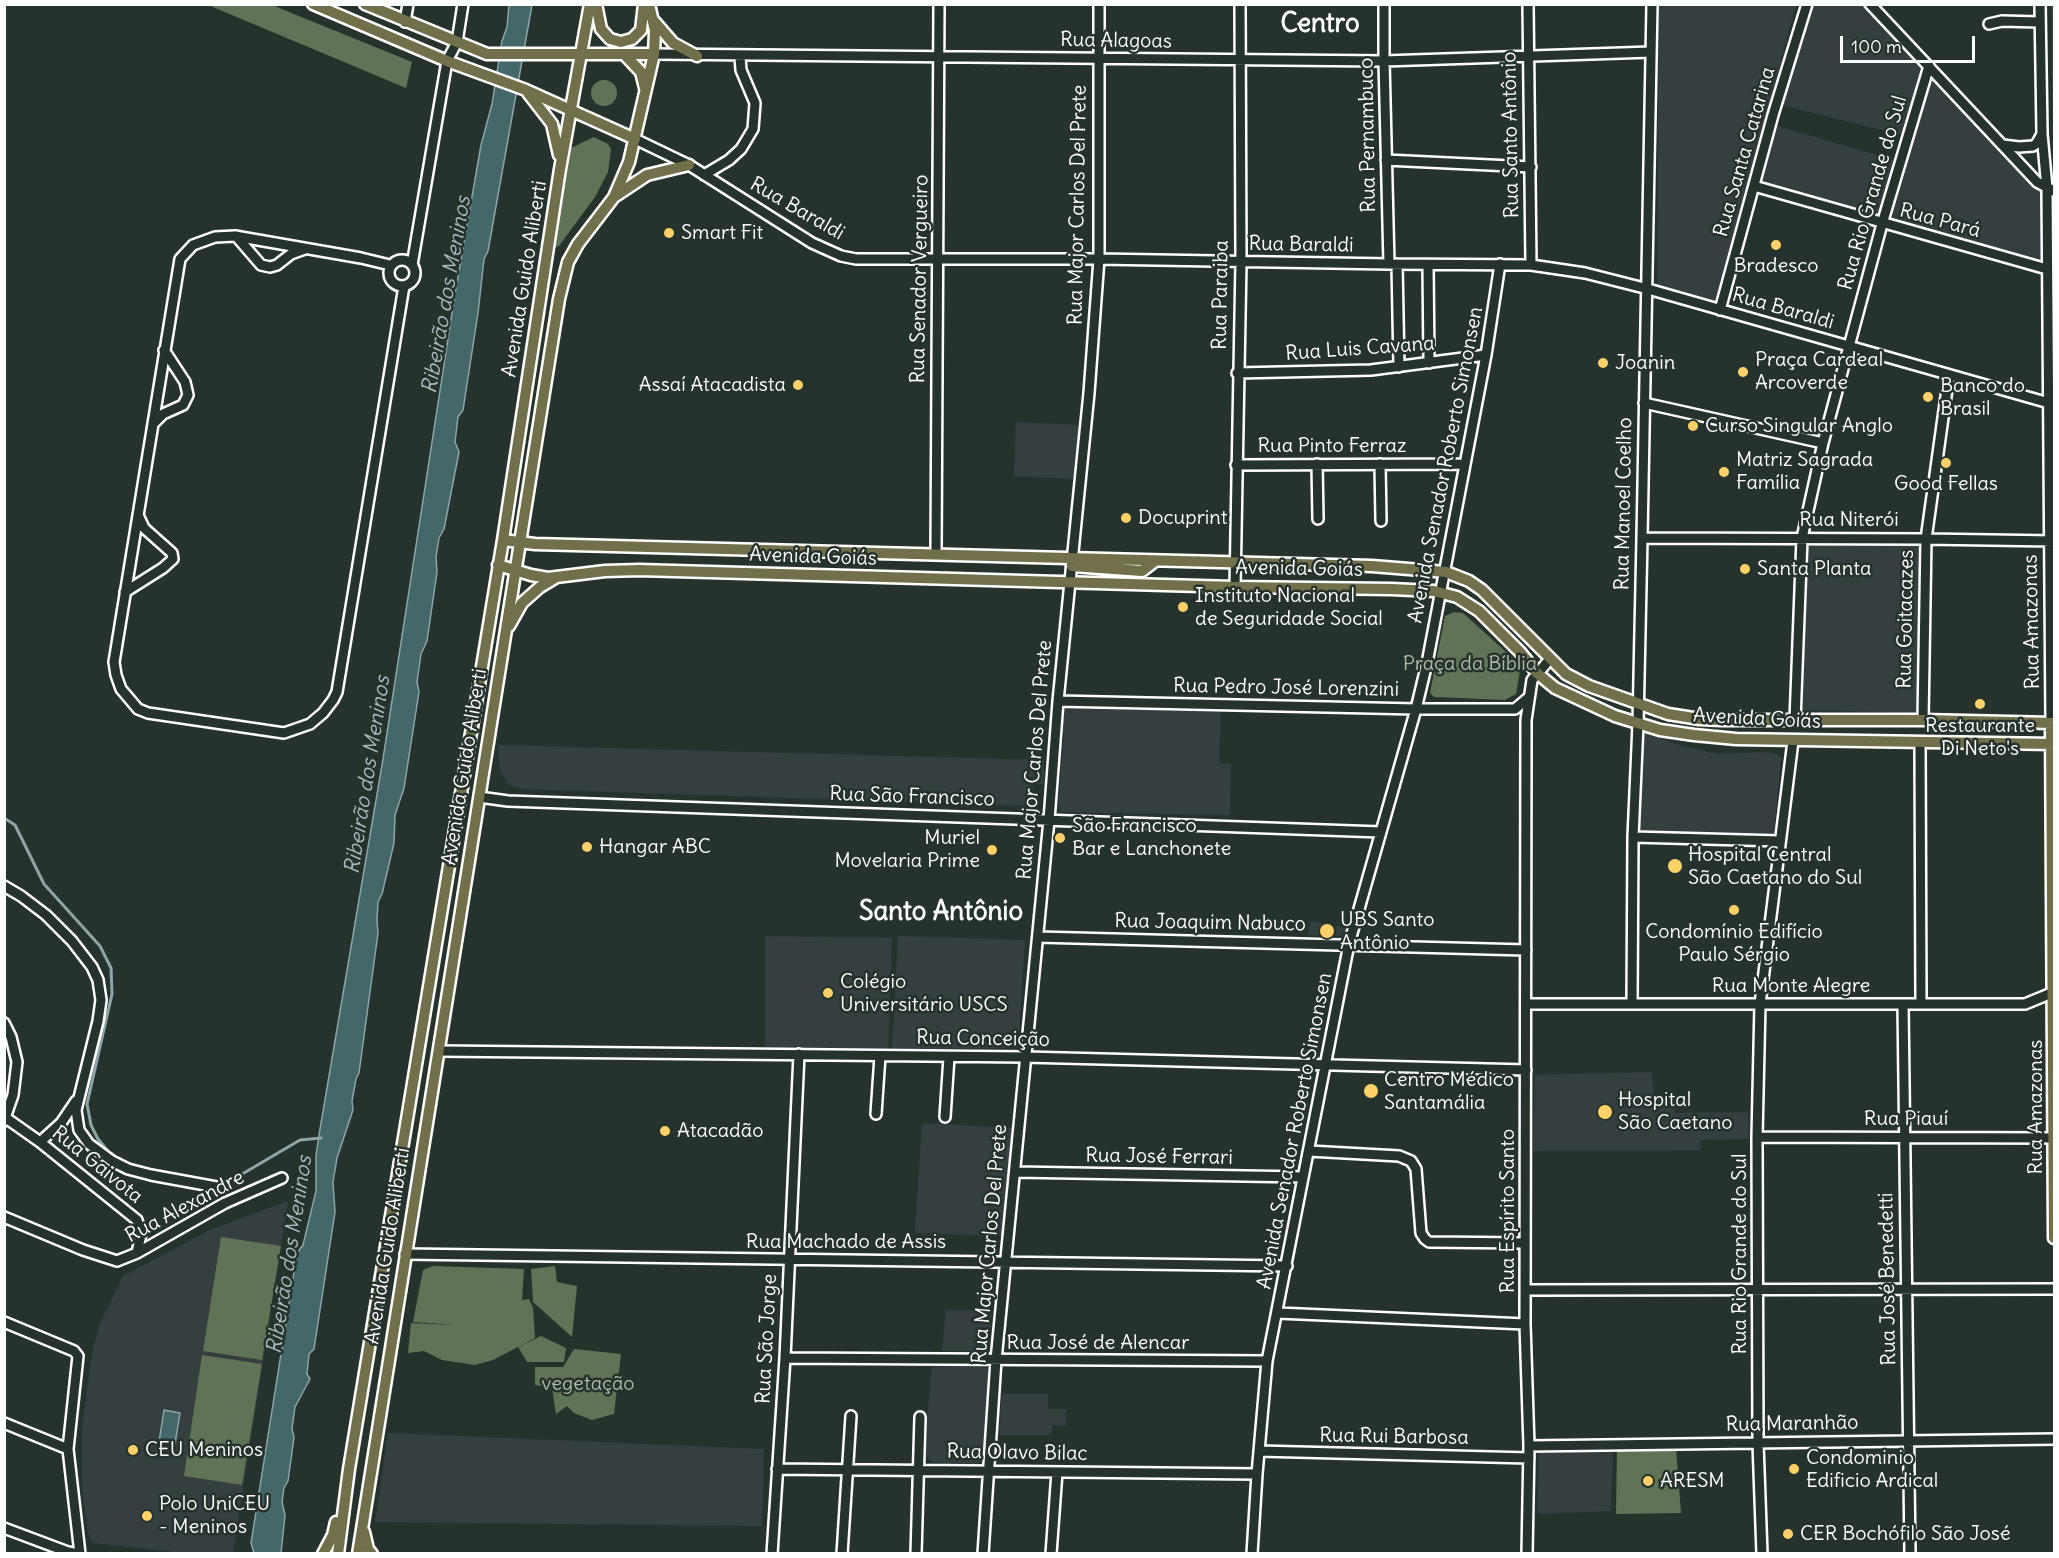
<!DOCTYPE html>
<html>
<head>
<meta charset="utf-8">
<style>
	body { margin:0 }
	#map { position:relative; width:2059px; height:1558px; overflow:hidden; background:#26332d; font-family:Delius,sans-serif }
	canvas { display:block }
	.frame { position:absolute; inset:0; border:6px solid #fff; pointer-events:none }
	.scale { position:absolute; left:1840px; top:36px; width:135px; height:27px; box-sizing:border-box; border:3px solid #fff; border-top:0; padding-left:8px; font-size:18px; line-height:21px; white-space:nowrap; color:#fff; -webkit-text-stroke:4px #26332d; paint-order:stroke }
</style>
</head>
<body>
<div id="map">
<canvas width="2059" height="1558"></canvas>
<div class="frame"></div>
<div class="scale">100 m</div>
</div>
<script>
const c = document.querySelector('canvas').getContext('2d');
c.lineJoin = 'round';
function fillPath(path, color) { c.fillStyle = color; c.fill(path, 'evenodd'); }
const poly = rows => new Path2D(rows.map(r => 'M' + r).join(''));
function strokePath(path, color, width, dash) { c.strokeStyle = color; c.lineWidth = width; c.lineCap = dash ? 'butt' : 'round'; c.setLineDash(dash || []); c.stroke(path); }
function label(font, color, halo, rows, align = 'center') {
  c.font = font + ' Delius,sans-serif'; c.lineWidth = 5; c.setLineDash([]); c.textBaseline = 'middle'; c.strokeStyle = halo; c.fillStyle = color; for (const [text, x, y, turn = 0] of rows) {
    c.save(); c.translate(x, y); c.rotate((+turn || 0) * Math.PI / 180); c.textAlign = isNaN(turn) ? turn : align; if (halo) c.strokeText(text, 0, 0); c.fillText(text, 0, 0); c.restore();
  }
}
const built = poly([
	[1659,5,1796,5,1716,301,1657,285],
	[1810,5,1863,5,1921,66,1902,135,1782,105],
	[2051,5,2054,5,2054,156,2053,156],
	[1932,80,2040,189,2044,262,1890,219],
	[1777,126,1894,160,1878,217,1761,183],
	[1016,422,1080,425,1077,479,1014,476],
	[1804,542,1921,545,1917,713,1801,710],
	[1062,707,1221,711,1219,763,1231,764,1230,815,1061,812,1058,808,1064,733,1060,731],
	[1643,733,1680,745,1716,754,1766,752,1776,754,1781,758,1774,834,1639,832],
	[498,745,1044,760,1044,784,1033,784,1032,806,522,789,509,785,500,770],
	[1310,921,1347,928,1341,936,1308,935],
	[765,936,892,938,888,1050,765,1049],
	[898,936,1025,940,1018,1048,892,1049],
	[1652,1072,1654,1097,1674,1096,1675,1113,1748,1112,1749,1139,1700,1140,1701,1150,1533,1151,1535,1075],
	[922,1123,1012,1128,1002,1236,915,1233],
	[288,1201,233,1553,183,1553,93,1543,88,1533,82,1486,82,1427,93,1349,100,1323,123,1276,212,1229],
	[946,1310,992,1311,989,1349,985,1351,942,1351],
	[932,1367,981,1367,987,1368,990,1372,982,1460,980,1462,975,1464,931,1462,924,1452],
	[1002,1394,1048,1394,1048,1409,1066,1409,1066,1426,1052,1425,1051,1435,999,1435],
	[388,1433,764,1449,762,1526,375,1522],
	[1613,1448,1611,1511,1539,1514,1537,1512,1539,1450]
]);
const green = poly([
	[208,5,272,5,412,62,406,88],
	'591 93a13 13 0 1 1 26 0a13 13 0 1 1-26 0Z',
	[594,137,608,144,611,149,608,172,595,197,559,246,554,248,571,148],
	[1454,612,1463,613,1515,660,1520,671,1516,694,1505,700,1434,697,1430,693,1445,616],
	[221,1237,281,1246,262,1360,203,1351],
	[433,1266,524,1269,522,1300,529,1299,533,1308,535,1338,493,1360,475,1365,442,1360,424,1351,408,1353,411,1323,458,1325,413,1322,423,1270],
	[555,1266,557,1282,577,1286,572,1337,533,1302,531,1269],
	[541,1336,566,1348,564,1362,527,1362,518,1347],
	[574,1349,621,1354,614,1414,592,1420,574,1413,567,1406,556,1414,552,1388,535,1385,535,1367,563,1367],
	[202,1355,262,1364,242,1485,184,1476],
	[1676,1448,1681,1513,1616,1514,1617,1450]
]);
const water = poly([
	[509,5,532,5,488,251,484,259,478,313,463,410,458,417,455,442,459,452,444,529,439,538,436,557,437,572,427,641,421,654,417,682,419,692,404,788,395,815,394,843,382,894,378,902,377,920,378,933,359,1073,356,1079,352,1101,353,1110,337,1158,333,1182,335,1212,314,1349,309,1354,307,1374,310,1379,295,1407,292,1429,294,1437,288,1481,284,1488,282,1502,285,1515,281,1553,254,1553,251,1543,297,1253,303,1245,316,1191,316,1156,319,1135,383,759,454,300,481,145,492,104,502,41,507,27,509,5],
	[164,1410,180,1413,175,1444,159,1442,164,1410]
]);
const stream = poly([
	[4,818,15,825,44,884,100,946,111,968,112,994,87,1104,91,1125,98,1139,112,1156],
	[216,1183,232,1180,300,1140,321,1138]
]);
const minor = poly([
	[1384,4,1384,61,1389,264],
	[1528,4,1531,265],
	[1870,4,2037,182,2054,191],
	[2040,4,2042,134,2047,188,2051,723],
	[405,22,408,4],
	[1989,24,2002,21,2039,22],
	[654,54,1384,61,1651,52],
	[635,139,689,165,812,243,841,256,856,259,1099,259,1389,264,1531,265,1585,273,1648,289,2049,403],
	[2003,145,2019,147,2033,146,2037,143,2042,134],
	[1386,160,1531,167],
	[704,175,729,160,741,149,753,129,755,103,741,70,740,57],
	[1754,186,2047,269],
	[236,236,261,265,270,267,277,265,291,254,305,249],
	'389 273a13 13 0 1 1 26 0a13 13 0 1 1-26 0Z',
	[1397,264,1399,367],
	[390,265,361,258,235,236,215,237,193,245,180,259,114,662,116,675,121,689,138,709,148,713,284,733,310,724,323,713,333,700,337,692,404,286],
	[412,265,447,61,457,42,463,4],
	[1428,265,1429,363],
	[1720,310,1773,115,1807,4],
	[1237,373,1371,370,1486,355],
	[1644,403,1823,443],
	[153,424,163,414,183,405,188,395,185,382,164,350],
	[1317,464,1318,519],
	[1380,464,1381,521],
	[1236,465,1465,464],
	[1642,538,1926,539,2054,541],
	[936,554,939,4],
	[1235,587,1241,262,1240,4],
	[125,592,163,568,173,559,172,553,144,528,138,515],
	[1058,701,1416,709,1515,709,1528,698],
	[1795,720,1802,538,1823,443,1882,224,1929,66],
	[1923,720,1926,539,1949,375],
	[1920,742,1921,1004],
	[479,797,508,801,1381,832],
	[1633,837,1780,841],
	[4,886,21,896,46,915,72,941,92,967,98,980,101,1000,98,1021,76,1110,79,1130,89,1144,112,1161,128,1169,151,1175,222,1188],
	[1038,937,1526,950],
	[1526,1004,2025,1004,2054,992],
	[1632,1004,1633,837,1638,724,1642,538,1652,4],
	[1903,1004,1910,1554],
	[4,1023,11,1037,17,1062,13,1095,4,1121],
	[439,1051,1025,1057,1526,1070],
	[876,1114,880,1056],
	[945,1117,949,1057],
	[6,1118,40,1142,137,1220,141,1234,137,1253],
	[1757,1137,2054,1138],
	[40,1142,61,1123,76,1101],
	[1309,1151,1399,1156,1411,1161,1416,1169,1421,1233,1425,1239,1429,1242,1525,1243],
	[1015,1172,1303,1177],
	[4,1217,83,1250,117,1261,137,1253,225,1203,282,1178],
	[405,1254,1287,1266],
	[1526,1290,2054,1289],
	[1278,1313,1525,1324],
	[4,1322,74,1351,78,1356,68,1449,80,1554,68,1552,4,1528],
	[785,1358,1267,1361],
	[4,1423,68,1449],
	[1529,1446,2054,1439],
	[1259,1451,1529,1458],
	[777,1469,1257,1474],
	[772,1554,785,1358,799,1054],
	[842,1554,851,1416],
	[916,1554,920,1417],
	[983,1554,996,1360,1049,820,1058,701,1089,393,1099,259,1099,4],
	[1051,1554,1057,1472],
	[1252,1554,1257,1474,1267,1361,1349,944,1416,709,1427,663,1486,355,1500,264],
	[1527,1554,1529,1446,1525,1324,1526,720,1532,680,1550,659],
	[1762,1554,1758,1443,1757,1137,1760,1004,1793,741]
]);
const major = poly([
	[313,4,447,61,526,90,635,139],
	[365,4,487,54,654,54],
	[596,4,601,29,610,39,621,42,632,39,641,30,644,4],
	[654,21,673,43,697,56],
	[624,54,641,72,645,88],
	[528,93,552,124,559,155],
	[617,195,647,175,689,165],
	[503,540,535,544,1372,566,1446,572,1469,581,1482,590,1566,674,1589,686,1668,714,1700,719,1721,720,1923,720,2054,723],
	[498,565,531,575,548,578,605,571,639,570,1235,587,1391,589,1434,591,1457,597,1479,611,1520,652,1537,673,1555,688,1615,716,1660,730,1694,735,1736,739,2054,744],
	[1072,566,1142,571,1155,561],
	[509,626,522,603,540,587,555,578],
	[2051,723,2054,1238],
	[364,1532,368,1549,372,1554],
	[323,1554,333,1535,336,1522],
	[338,1554,349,1469,503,540,560,169,590,4],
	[358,1554,559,299,568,262,578,244,614,197,629,162,654,54,655,31,649,4]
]);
const markers = [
	[669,233,6,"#ffd166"],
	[1776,245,6,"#ffd166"],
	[1603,363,6,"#ffd166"],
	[1743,372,6,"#ffd166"],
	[798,385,6,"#ffd166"],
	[1928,397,6,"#ffd166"],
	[1693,426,6,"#ffd166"],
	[1946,463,6,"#ffd166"],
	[1724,472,6,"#ffd166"],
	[1126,518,6,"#ffd166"],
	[1745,569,6,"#ffd166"],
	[1183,607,6,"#ffd166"],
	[1980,704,6,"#ffd166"],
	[1060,838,6,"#ffd166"],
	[587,847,6,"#ffd166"],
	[992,850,6,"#ffd166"],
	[1675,866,8,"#ffd166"],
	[1734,910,6,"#ffd166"],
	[1327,931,8,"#ffd166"],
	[828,993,6,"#ffd166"],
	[1371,1091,8,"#ffd166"],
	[1605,1112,8,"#ffd166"],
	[665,1131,6,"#ffd166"],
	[133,1450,6,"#ffd166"],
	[1794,1469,6,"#ffd166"],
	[1648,1481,6,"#ffd166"],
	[147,1516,6,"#ffd166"],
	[1788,1534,6,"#ffd166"]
];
const streetNames = [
	["Rua Alagoas",1116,41,1],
	["Rua Pernambuco",1368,135,-91],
	["Rua Santo Antônio",1511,135,-91],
	["Rua Santa Catarina",1745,152,-74],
	["Rua Rio Grande do Sul",1873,193,-74],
	["Rua Major Carlos Del Prete",1078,205,-89],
	["Rua Baraldi",797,209,30],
	["Rua Pará",1940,221,15],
	["Rua Baraldi",1301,245,1],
	["Avenida Guido Aliberti",525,279,-81],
	["Rua Senador Vergueiro",920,279,-89],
	["Rua Paraiba",1221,295,-89],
	["Rua Baraldi",1783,309,16],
	["Rua Luis Cavana",1360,349,-4],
	["Rua Pinto Ferraz",1332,446],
	["Avenida Senador Roberto Simonsen",1446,465,-79],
	["Rua Manoel Coelho",1624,504,-89],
	["Rua Niterói",1849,520],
	["Avenida Goiás",813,557,2],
	["Avenida Goiás",1299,569,1],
	["Rua Goitacazes",1906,619,-89],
	["Rua Amazonas",2032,622,-91],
	["Rua Pedro José Lorenzini",1286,688,1],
	["Avenida Goiás",1757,719,3],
	["Rua Major Carlos Del Prete",1035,760,-85],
	["Avenida Guido Aliberti",465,767,-81],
	["Rua São Francisco",912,797,2],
	["Rua Joaquim Nabuco",1210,923,1],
	["Rua Monte Alegre",1791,986],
	["Rua Conceição",983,1039,1],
	["Rua Amazonas",2036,1107,-90],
	["Rua Piauí",1906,1119],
	["Avenida Senador Roberto Simonsen",1295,1131,-79],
	["Rua José Ferrari",1159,1157,1],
	["Rua Gaivota",97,1165,39],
	["Rua Alexandre",185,1207,-28],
	["Rua Espírito Santo",1508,1211,-90],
	["Rua Machado de Assis",846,1242],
	["Rua Major Carlos Del Prete",990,1244,-85],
	["Avenida Guido Aliberti",388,1246,-81],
	["Rua Rio Grande do Sul",1740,1254,-90],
	["Rua José Benedetti",1888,1279,-91],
	["Rua São Jorge",767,1339,-87],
	["Rua José de Alencar",1098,1343],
	["Rua Maranhão",1792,1424,-1],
	["Rua Rui Barbosa",1394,1437,1],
	["Rua Olavo Bilac",1017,1453,1]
];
const poiNames = [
	["Smart Fit",681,233],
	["Bradesco",1776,266,"center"],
	["Praça Cardeal",1755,360],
	["Arcoverde",1755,383],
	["Joanin",1615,363],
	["Assaí Atacadista",786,385,"right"],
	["Banco do",1940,386],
	["Brasil",1940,409],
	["Curso Singular Anglo",1705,426],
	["Matriz Sagrada",1736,460],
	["Família",1736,483],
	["Good Fellas",1946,484,"center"],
	["Docuprint",1138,518],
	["Santa Planta",1757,569],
	["Instituto Nacional",1195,596],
	["de Seguridade Social",1195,619],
	["Restaurante",1980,726,"center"],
	["Di Neto's",1980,749,"center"],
	["São Francisco",1072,826],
	["Bar e Lanchonete",1072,849],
	["Muriel",980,838,"right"],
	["Movelaria Prime",980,861,"right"],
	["Hangar ABC",599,847],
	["Hospital Central",1688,855],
	["São Caetano do Sul",1688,878],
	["UBS Santo",1340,920],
	["Antônio",1340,943],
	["Condomínio Edifício",1734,932,"center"],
	["Paulo Sérgio",1734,955,"center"],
	["Colégio",840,982],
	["Universitário USCS",840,1005],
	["Centro Médico",1384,1080],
	["Santamália",1384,1103],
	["Hospital",1618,1100],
	["São Caetano",1618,1123],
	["Atacadão",677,1131],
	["CEU Meninos",145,1450],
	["Condominio",1806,1458],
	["Edificio Ardical",1806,1481],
	["ARESM",1660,1481],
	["Polo UniCEU",159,1504],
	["- Meninos",159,1527],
	["CER Bochófilo São José",1800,1534]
];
const parkNames = [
	["Praça da Bíblia",1470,664],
	["vegetação",588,1384]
];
const waterNames = [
	["Ribeirão dos Meninos",447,295,-80],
	["Ribeirão dos Meninos",368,775,-81],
	["Ribeirão dos Meninos",290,1255,-81]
];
const districtNames = [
	["Centro",1320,25],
	["Santo Antônio",941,913]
];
fillPath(built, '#363f3f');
fillPath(green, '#607356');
fillPath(water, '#44686a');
strokePath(water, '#8fa4a6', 1.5);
strokePath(stream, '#8fa4a6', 3);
strokePath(minor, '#fff', 14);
strokePath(major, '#fff', 15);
strokePath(minor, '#26332d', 9);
strokePath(major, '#71704a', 10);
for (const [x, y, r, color] of markers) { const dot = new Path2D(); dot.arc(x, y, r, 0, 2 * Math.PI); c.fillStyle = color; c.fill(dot); strokePath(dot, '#26332d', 2); }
label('20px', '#fff', '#26332d', streetNames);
label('20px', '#fff', '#26332d', poiNames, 'left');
label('20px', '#b0b9aa', '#26332d', parkNames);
label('italic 21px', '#abbbbc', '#26332d', waterNames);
label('bold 26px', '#fff', '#26332d', districtNames);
</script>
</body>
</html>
